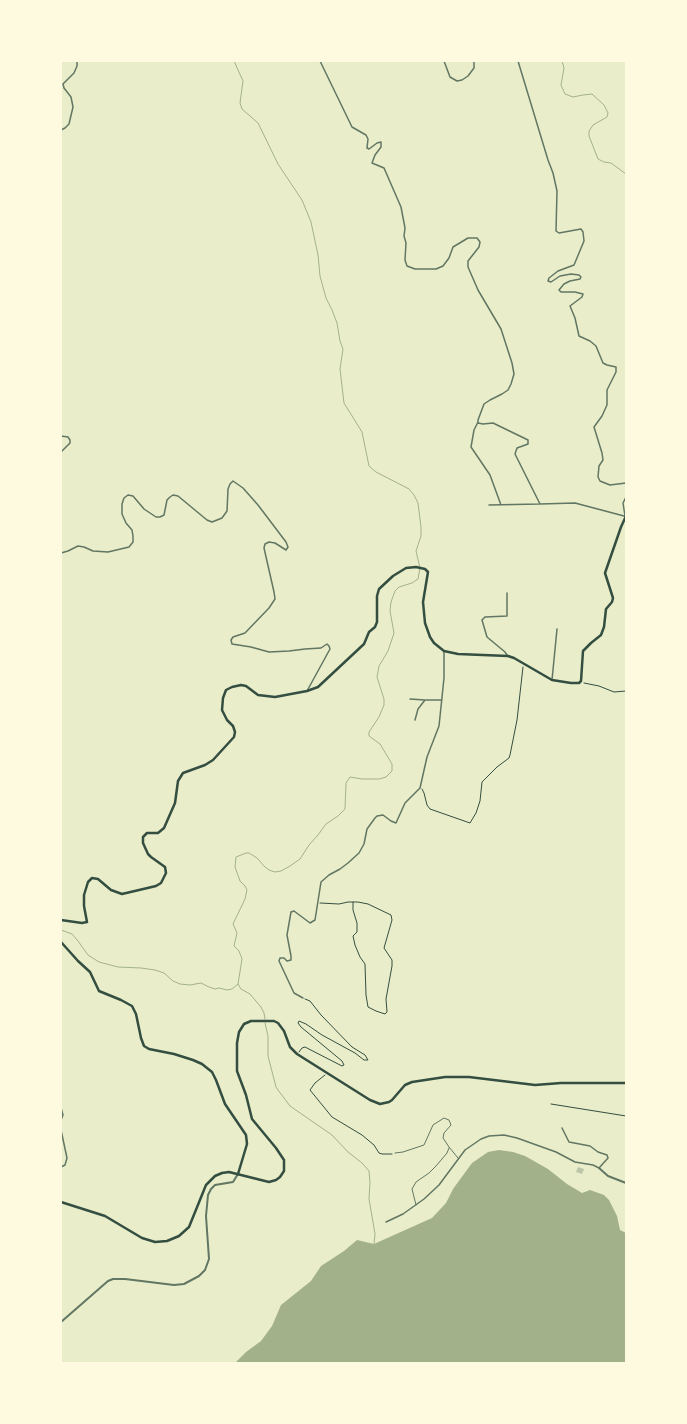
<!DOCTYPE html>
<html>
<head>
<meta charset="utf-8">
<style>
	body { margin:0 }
	#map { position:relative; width:687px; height:1424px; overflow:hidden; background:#e9edc9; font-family:Barlow,sans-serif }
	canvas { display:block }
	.frame { position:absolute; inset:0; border:62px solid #fefae0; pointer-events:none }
</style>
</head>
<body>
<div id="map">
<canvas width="687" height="1424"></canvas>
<div class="frame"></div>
</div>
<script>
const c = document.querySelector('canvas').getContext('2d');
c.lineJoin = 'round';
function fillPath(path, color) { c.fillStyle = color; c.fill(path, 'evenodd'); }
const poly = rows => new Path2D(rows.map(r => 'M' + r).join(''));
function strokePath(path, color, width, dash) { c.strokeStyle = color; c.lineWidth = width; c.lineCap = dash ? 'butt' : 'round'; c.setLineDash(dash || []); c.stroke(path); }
const water = poly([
	[499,1150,513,1152,525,1156,548,1169,567,1184,582,1193,590,1190,604,1195,609,1200,617,1216,620,1230,626,1233,626,1363,235,1363,246,1352,261,1341,272,1326,281,1305,311,1281,321,1266,344,1251,357,1240,374,1244,432,1218,446,1203,453,1189,472,1163,488,1152]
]);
const stream = poly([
	[234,61,243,81,240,103,242,109,258,123,278,164,302,200,311,222,318,255,320,276,326,298,332,310,337,323,340,341,343,349,340,369,344,403,362,432,369,466,376,472,409,489,414,495,418,503,421,527,421,536,416,551,420,568,418,579,412,583,399,587,395,591,391,602,390,611,394,633,388,651,379,666,377,677,384,699,384,705,379,717,369,732,369,736,380,744,392,764,392,771,386,777,379,779,362,779,350,777,346,783,345,809,338,816,326,824,318,835,309,845,300,859,290,866,281,871,275,872,269,870,265,867,257,858,249,853,246,853,236,857,235,867,240,881,245,886,247,890,245,899,233,924,237,933,234,946,239,951,242,959,238,984,241,989,250,994,261,1007,264,1013,265,1019],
	[562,61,564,68,561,85,565,94,573,97,583,95,592,94,604,105,608,113,607,117,593,125,589,131,589,136,598,159,604,162,611,163,626,174],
	[61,930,72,934,78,941,88,955,99,962,118,967,141,968,155,970,164,973,173,981,180,984,190,985,201,983,209,987,215,989,219,988,227,990,232,989,238,984],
	[265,1023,268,1036,268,1056,276,1087,278,1090,290,1106,332,1135,348,1152,362,1163,369,1171,370,1182,369,1199,375,1234,374,1244]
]);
const building = poly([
	[578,1167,584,1169,582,1174,576,1172]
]);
const path = poly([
	[584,683,599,686,614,692,626,691],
	[422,789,424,793,427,805,430,809,470,823,476,813,480,801,482,782,497,767,509,758,510,755,517,720,523,667],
	[320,903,339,904,348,902,358,902,368,904,391,915,392,920,384,948,392,960,392,966,386,999,387,1012,385,1014,376,1011,368,1007,366,995,365,964,360,957,355,945,353,936,357,932,357,923,353,910,353,902],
	[299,1052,302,1048,305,1047,342,1066,344,1065,342,1061,301,1027,298,1023,299,1021,306,1024,322,1035,355,1053,364,1060,368,1060,365,1055,352,1047,321,1015,310,1001,305,999],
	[325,1075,315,1083,310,1090,332,1117,362,1135,374,1145,379,1153,382,1154,392,1154],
	[551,1104,626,1116]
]);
const service = poly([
	[395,1153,403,1152,424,1145,433,1125,444,1118,449,1120,451,1125,444,1133,443,1138,449,1147,458,1158],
	[416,1205,412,1189,416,1182,429,1173,436,1166,447,1153,449,1148]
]);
const minor = poly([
	[320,61,352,127,366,135,368,139,367,148,369,149,377,143,381,142,381,147,375,155,372,163,384,168,401,207,405,228,404,236,406,243,405,260,407,266,415,269,436,269,443,266,449,258,453,247,468,238,477,238,480,242,479,247,468,261,468,267,478,290,501,329,512,363,514,374,511,384,508,390,502,394,490,400,484,404,478,420,478,423,483,424,493,423,528,440,528,444,517,448,515,454,540,504,575,503,624,516,626,516],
	[444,61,450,77,457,81,462,80,468,76,474,68,474,61],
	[518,61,548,160,553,173,557,191,556,231,559,233,581,229,583,232,584,241,574,265,558,271,549,278,548,281,551,282,560,276,571,274,579,275,581,277,580,279,570,281,564,284,559,290,561,292,575,292,583,294,582,297,570,306,575,318,579,336,590,341,596,346,603,363,607,365,616,367,616,372,607,390,607,405,602,416,594,427,602,453,603,460,599,466,598,477,600,481,610,485,626,483],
	[61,130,65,128,69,124,73,107,71,97,64,88,63,84,74,73,77,66,77,61],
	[478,422,474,430,471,447,490,475,501,505],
	[61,436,68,437,70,440,70,443,61,452],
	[489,505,539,504],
	[625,516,623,503,626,497],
	[61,553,68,551,78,546,84,547,93,551,108,552,129,547,133,542,133,536,132,530,126,523,122,514,122,504,124,498,128,495,133,496,144,509,156,517,160,517,164,515,167,500,170,497,173,495,178,496,207,520,212,522,222,518,227,511,228,489,230,484,233,481,243,488,258,505,286,542,288,547,286,550,275,543,269,542,265,544,264,548,274,592,275,599,269,608,245,633,233,637,231,640,232,644,251,647,269,652,289,651,305,649,321,648,327,644,329,646,330,649,307,691],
	[507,593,507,616,485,617,482,620,487,637,505,652,507,655],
	[552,680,557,629],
	[410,699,425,700],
	[415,720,418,709,425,700,442,700],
	[303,998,294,993,279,961,280,958,284,958,287,961,291,960,291,956,287,935,291,912,294,911,310,923,315,920,321,882,329,875,340,869,348,863,359,853,364,844,367,829,375,818,377,816,383,815,391,821,396,823,405,803,420,788,427,757,439,726,444,678,444,651],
	[61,1108,63,1115,61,1120],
	[61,1130,67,1158,65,1165,61,1167],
	[386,1222,403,1214,424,1199,439,1185,465,1150,481,1139,489,1136,504,1135,517,1138,556,1152,575,1162,593,1165,599,1168,608,1158,607,1155,598,1152,590,1146,569,1142,562,1128]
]);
const tertiary = poly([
	[599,1168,608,1176,626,1183],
	[61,1322,108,1281,113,1279,125,1279,174,1285,184,1284,199,1276,205,1270,209,1259,206,1216,208,1195,211,1189,215,1185,233,1182,238,1174]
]);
const secondary = poly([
	[61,920,82,923,87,922,84,906,84,895,88,882,92,878,98,879,111,890,122,894,156,886,161,883,166,873,165,867,151,857,148,854,143,843,143,837,147,833,158,833,164,828,175,803,178,781,183,773,205,765,213,760,234,737,235,732,233,726,227,720,222,710,223,698,226,690,232,687,241,685,246,686,258,695,275,697,307,691,318,687,364,644,369,632,375,627,377,622,377,596,379,589,393,576,406,568,416,567,425,569,428,572,423,602,425,623,430,637,434,643,444,651,458,654,508,656,514,658,552,680,571,683,579,683,581,681,583,651,591,643,601,635,604,627,606,609,612,602,613,598,605,573,621,527,626,516],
	[61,942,78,961,90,972,99,991,121,1000,132,1006,136,1014,141,1038,144,1046,149,1049,174,1054,193,1060,202,1064,212,1072,216,1080,225,1104,246,1135,247,1144,238,1174]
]);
const primary = poly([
	[61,1202,105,1216,142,1238,155,1242,167,1241,179,1236,189,1227,206,1185,215,1176,222,1173,229,1172,269,1182,276,1180,280,1177,284,1171,284,1160,276,1148,252,1119,246,1095,237,1071,237,1043,239,1032,244,1024,251,1021,274,1021,278,1023,284,1031,290,1047,297,1054,370,1100,380,1104,389,1102,392,1100,405,1085,412,1082,445,1077,469,1077,535,1085,561,1083,626,1083]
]);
fillPath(water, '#a3b18a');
strokePath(stream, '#a3b18a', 1);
fillPath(building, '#bcc5a7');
strokePath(path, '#344e41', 1);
strokePath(service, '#617663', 1);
strokePath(minor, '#617663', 1.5);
strokePath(tertiary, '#617663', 2);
strokePath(secondary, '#344e41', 2.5);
strokePath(primary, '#344e41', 2.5);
</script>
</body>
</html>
